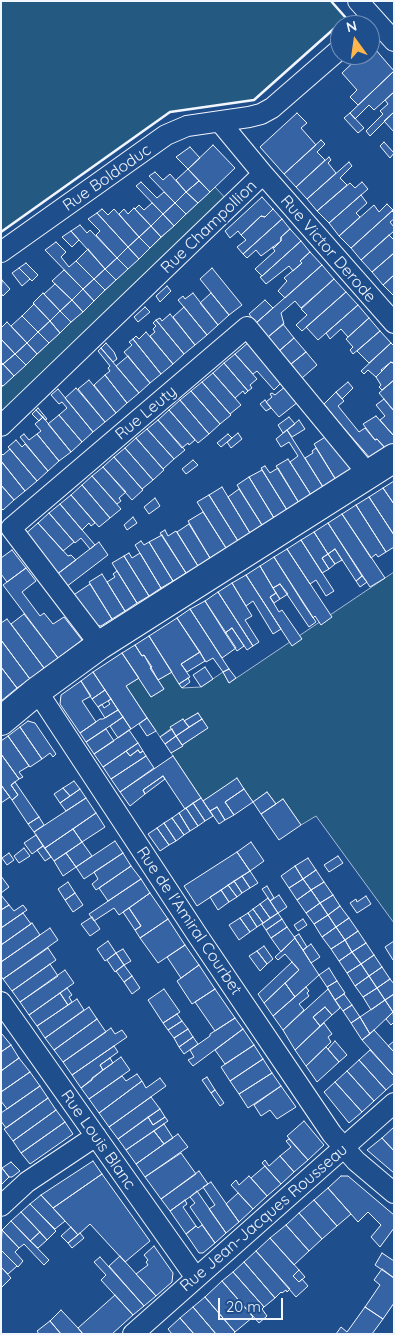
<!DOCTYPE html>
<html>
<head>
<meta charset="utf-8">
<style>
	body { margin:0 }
	#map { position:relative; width:395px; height:1335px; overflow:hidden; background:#1f4e8c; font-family:Quicksand,sans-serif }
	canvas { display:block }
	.frame { position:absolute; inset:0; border:2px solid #f2f6ff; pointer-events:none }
	.north { position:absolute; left:330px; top:15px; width:50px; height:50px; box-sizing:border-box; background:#1f4e8c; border:1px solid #7391ba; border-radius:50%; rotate:346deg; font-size:14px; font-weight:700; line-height:20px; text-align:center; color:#f2f6ff }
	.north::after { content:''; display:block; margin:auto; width:18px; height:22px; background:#ffb74d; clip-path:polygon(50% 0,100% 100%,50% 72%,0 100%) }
	.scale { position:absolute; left:218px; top:1298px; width:65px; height:22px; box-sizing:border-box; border:2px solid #f2f6ff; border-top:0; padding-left:6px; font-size:15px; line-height:18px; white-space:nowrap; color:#f2f6ff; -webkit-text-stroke:4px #1f4e8c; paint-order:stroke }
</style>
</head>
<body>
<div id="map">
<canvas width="395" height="1335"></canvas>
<div class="frame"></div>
<div class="north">N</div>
<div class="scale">20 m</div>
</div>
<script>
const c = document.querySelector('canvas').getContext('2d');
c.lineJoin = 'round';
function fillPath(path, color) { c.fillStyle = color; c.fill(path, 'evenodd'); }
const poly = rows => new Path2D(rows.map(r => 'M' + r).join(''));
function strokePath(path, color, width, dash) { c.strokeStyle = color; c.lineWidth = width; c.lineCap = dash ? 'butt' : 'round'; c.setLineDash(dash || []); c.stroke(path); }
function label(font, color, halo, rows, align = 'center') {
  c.font = font + ' Quicksand,sans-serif'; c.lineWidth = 4; c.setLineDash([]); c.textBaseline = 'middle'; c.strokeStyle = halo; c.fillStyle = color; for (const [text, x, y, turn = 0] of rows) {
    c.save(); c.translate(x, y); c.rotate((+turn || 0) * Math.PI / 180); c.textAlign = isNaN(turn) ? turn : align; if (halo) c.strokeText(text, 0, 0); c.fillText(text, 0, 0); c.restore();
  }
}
const green = poly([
	[1,1,331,1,346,18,254,100,170,112,1,232,1,1],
	[215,187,228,201,1,414,1,388,215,187],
	[394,572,394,923,316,816,301,825,283,799,276,804,267,792,253,802,237,779,203,801,171,753,207,728,198,713,184,721,183,719,160,737,126,686,139,678,151,697,164,689,158,680,172,672,182,688,201,687,223,672,229,683,394,572]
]);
const building = poly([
	[370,49,375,49,394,71,358,105,350,97,357,90,342,73,361,55,370,55,370,49],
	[394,71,394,92,374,110,369,105,355,119,350,113,394,71],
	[394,92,394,112,370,136,366,131,383,114,380,111,388,104,385,100,394,92],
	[394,112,394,132,384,121,394,112],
	[297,113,307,123,301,128,316,145,284,174,260,147,297,113],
	[350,113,364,128,358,133,344,118,350,113],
	[321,140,325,144,317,152,325,160,296,187,284,174,321,140],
	[384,142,394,153,390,158,380,146,384,142],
	[213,145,235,168,210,192,188,169,213,145],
	[190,147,200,158,188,169,176,157,190,147],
	[329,157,331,160,328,163,336,173,307,199,296,187,329,157],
	[349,162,352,166,340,178,347,185,317,211,307,199,349,162],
	[188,169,199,181,186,192,176,180,188,169],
	[155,172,163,180,170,174,186,192,175,203,149,176,155,172],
	[199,181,210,192,198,203,186,192,199,181],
	[141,182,157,198,164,192,175,203,163,214,136,186,141,182],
	[362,182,368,189,329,223,317,211,350,183,355,188,362,182],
	[186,192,198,203,186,214,175,203,186,192],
	[361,195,367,203,356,213,360,217,339,236,329,223,361,195],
	[262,197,273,209,265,217,261,216,241,235,238,231,230,238,225,231,262,197],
	[152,203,163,214,151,226,135,209,139,205,144,210,152,203],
	[175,203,186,214,174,226,163,214,175,203],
	[387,204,393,210,351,248,339,236,374,205,379,212,387,204],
	[134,208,151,226,139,237,119,214,124,209,128,214,134,208],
	[102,209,108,215,114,209,139,237,128,247,97,213,102,209],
	[273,209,282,219,243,254,237,247,246,240,241,235,261,216,265,217,273,209],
	[392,211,394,213,394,219,390,222,394,227,394,231,361,260,351,248,392,211],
	[97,213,128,247,117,258,96,235,100,231,88,219,97,213],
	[163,214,174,226,161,237,151,226,163,214],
	[282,219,290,229,281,237,281,241,261,256,256,250,247,258,243,254,282,219],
	[80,225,87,233,90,230,117,258,105,269,71,231,80,225],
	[151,226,161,237,150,248,139,237,151,226],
	[290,229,301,241,262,276,255,269,275,251,272,247,274,248,281,241,281,237,290,229],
	[71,231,79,240,72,247,62,237,71,231],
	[389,235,394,240,394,253,372,272,361,260,389,235],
	[139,237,150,248,139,259,128,247,139,237],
	[301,241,310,252,300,261,302,263,293,271,289,266,266,284,260,277,262,276,301,241],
	[56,242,66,252,61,257,69,267,76,261,94,279,83,289,45,250,56,242],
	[128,247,139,259,128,269,117,258,128,247],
	[88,249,105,269,94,279,76,261,88,249],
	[310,252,322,265,285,298,278,291,287,281,284,278,302,263,300,261,310,252],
	[394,253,394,275,383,285,372,272,394,253],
	[117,258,128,269,116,280,105,269,117,258],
	[26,263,38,275,32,281,19,268,26,263],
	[322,265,334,279,301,308,295,301,281,313,284,324,268,337,256,323,322,265],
	[19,268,30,279,22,286,12,273,19,268],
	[212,268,242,305,229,315,200,279,212,268],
	[105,269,116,280,105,290,94,279,105,269],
	[64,270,83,289,72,300,52,281,64,270],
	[394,275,394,296,383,285,394,275],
	[94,279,105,290,94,301,83,289,94,279],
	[334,279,346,292,302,331,296,325,307,315,301,309,334,279],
	[2,280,10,289,3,296,1,293,2,280],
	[55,284,72,300,60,311,44,294,55,284],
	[167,286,171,291,160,302,156,296,167,286],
	[83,289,94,301,83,312,72,300,83,289],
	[346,292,358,305,318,340,306,327,346,292],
	[43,293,60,311,50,321,33,303,43,293],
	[193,293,218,325,207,335,178,300,183,296,185,299,193,293],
	[211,293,229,315,218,325,200,303,211,293],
	[72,300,83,312,71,322,60,311,72,300],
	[265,300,273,308,256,323,249,314,265,300],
	[34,304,50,321,38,332,22,316,34,304],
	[358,305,369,318,348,337,341,329,330,339,326,333,358,305],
	[145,307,150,312,138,322,134,317,145,307],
	[184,307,207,335,195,345,173,317,184,307],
	[60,311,71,322,60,333,50,321,60,311],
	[170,314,195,345,184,354,156,320,160,318,162,321,170,314],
	[22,316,38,332,27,343,11,326,22,316],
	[369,318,380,331,353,354,350,350,353,347,346,339,369,318],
	[156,320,184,354,173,364,150,336,155,332,153,329,156,326,153,323,156,320],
	[50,321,60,333,49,343,38,332,50,321],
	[7,322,27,343,15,354,1,339,1,328,7,322],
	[283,324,294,338,279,351,268,337,283,324],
	[380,331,391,343,369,363,357,351,380,331],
	[38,332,49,343,37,354,27,343,38,332],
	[146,332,173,364,161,374,133,339,136,336,139,339,146,332],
	[294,338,306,352,291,364,279,351,294,338],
	[1,339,15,354,3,364,1,362,1,339],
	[133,339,161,374,150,383,124,352,132,345,129,342,133,339],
	[249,342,282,382,274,390,257,371,253,374,235,354,249,342],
	[27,343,37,354,26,365,15,354,27,343],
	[106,343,114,352,117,359,113,362,101,348,106,343],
	[391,343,394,346,394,362,392,363,391,362,381,370,382,371,376,377,368,370,364,374,361,371,391,343],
	[101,348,139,393,127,403,105,375,110,371,108,368,110,366,98,351,101,348],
	[306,352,317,365,302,378,291,364,306,352],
	[15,354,26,365,14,376,3,364,15,354],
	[235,354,257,379,250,385,252,388,248,391,224,363,235,354],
	[128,356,150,383,139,393,116,366,128,356],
	[391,362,392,363,394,362,394,380,382,390,379,387,381,385,376,377,391,362],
	[224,363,248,391,245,394,243,391,235,398,213,373,224,363],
	[3,364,14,376,3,386,1,384,1,366,3,364],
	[213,373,241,405,230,414,202,382,213,373],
	[105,375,127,403,116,413,94,385,105,375],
	[89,380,116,413,105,422,78,389,89,380],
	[394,380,394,411,379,393,394,380],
	[202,382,231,415,220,424,191,391,202,382],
	[348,382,353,388,342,399,336,392,348,382],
	[286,386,298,402,279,417,266,402,272,397,270,394,272,393,275,395,286,386],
	[76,388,105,422,93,432,65,398,76,388],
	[58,389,93,432,82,442,59,415,67,408,62,402,59,404,51,395,58,389],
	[191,391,220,424,209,434,180,400,191,391],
	[336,392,344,401,338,406,359,432,365,428,375,440,377,439,386,449,370,458,342,426,324,404,336,392],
	[384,399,394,411,394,436,380,420,385,416,376,405,384,399],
	[180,400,209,434,198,443,169,410,180,400],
	[265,400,271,408,266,411,260,404,265,400],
	[38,408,47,419,45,420,36,410,38,408],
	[36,410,43,417,39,421,32,414,36,410],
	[169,410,195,440,189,445,188,443,182,448,158,420,169,410],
	[59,415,82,442,71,452,48,424,59,415],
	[376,416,394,436,394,444,386,449,377,439,375,440,363,424,376,416],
	[43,417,71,452,59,461,37,434,41,431,35,424,43,417],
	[289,417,295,424,283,433,278,425,289,417],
	[158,420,185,450,174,459,147,429,158,420],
	[299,420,305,429,292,437,287,430,299,420],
	[147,429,174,459,163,469,136,438,147,429],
	[287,430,323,487,311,495,290,462,298,456,289,442,281,447,276,439,287,430],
	[238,433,242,439,231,448,227,442,238,433],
	[24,434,29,440,37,434,59,461,48,471,20,437,24,434],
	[228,434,232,438,221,447,217,443,228,434],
	[327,436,351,465,350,471,336,480,314,444,327,436],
	[136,438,164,470,153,480,125,448,136,438],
	[16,440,22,447,25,444,48,471,37,481,8,447,16,440],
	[125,448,153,480,142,489,114,457,125,448],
	[316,448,336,480,323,487,305,458,313,453,312,451,316,448],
	[10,449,37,481,25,491,1,461,1,453,3,455,10,449],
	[114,457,143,490,132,500,103,467,114,457],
	[288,459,311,495,299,503,276,466,288,459],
	[193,460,198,465,186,474,182,469,193,460],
	[1,461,25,491,14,500,1,485,1,461],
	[265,466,270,473,278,468,299,503,287,510,261,468,265,466],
	[103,467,126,492,119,498,121,501,117,504,92,476,103,467],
	[262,470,287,510,274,518,249,477,262,470],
	[92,476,121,509,110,518,82,485,92,476],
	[249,477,274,518,262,525,237,485,249,477],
	[394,481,394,504,383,488,394,481],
	[1,485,14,500,3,510,1,508,1,485],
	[82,485,110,518,99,527,71,495,82,485],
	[222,487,250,533,238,541,209,495,222,487],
	[383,488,394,504,394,535,369,497,383,488],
	[239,489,262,525,250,533,228,497,239,489],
	[71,495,95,523,91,526,89,523,82,530,60,504,71,495],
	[209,495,238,541,226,548,197,502,209,495],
	[369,497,394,535,394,547,386,552,356,505,369,497],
	[155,498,160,506,149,514,144,507,155,498],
	[60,504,95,545,90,549,81,538,75,543,49,513,60,504],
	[356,505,386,552,378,557,376,554,371,558,342,514,356,505],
	[203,512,226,548,210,558,188,521,203,512],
	[49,513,74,542,63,551,38,523,49,513],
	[342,514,385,578,370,587,328,523,342,514],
	[133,517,137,523,127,530,124,525,133,517],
	[38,523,68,556,71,555,76,560,56,575,24,535,38,523],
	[328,523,362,576,356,581,335,549,328,554,314,532,328,523],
	[189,524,210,558,198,566,177,532,189,524],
	[165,530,168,536,176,531,198,566,186,573,160,533,165,530],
	[314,532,328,554,322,558,329,569,322,573,301,540,314,532],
	[162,535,186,573,173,581,149,542,162,535],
	[301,540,334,591,326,596,316,580,310,584,287,549,301,540],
	[141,541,144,545,149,542,173,581,161,588,135,545,141,541],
	[99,542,108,555,66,587,56,575,99,542],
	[287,549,332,617,321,625,315,616,313,618,303,603,274,557,287,549],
	[335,549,342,560,335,564,328,554,335,549],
	[12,550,26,568,7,582,1,574,1,558,12,550],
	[129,553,132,558,140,553,161,588,149,596,124,556,129,553],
	[328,554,335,564,329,569,322,558,328,554],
	[124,556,149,596,137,603,112,563,124,556],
	[274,557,316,622,309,627,280,584,273,588,260,566,274,557],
	[260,566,276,593,270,597,279,612,282,610,302,639,292,646,246,575,260,566],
	[26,568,36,581,22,592,40,616,44,613,53,624,64,617,82,640,58,658,3,585,26,568],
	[117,571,137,603,125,611,107,582,115,577,113,574,117,571],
	[102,574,125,611,112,619,89,582,102,574],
	[246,575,281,629,273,634,253,601,246,606,232,583,246,575],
	[362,576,367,582,360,587,356,581,362,576],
	[232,583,252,616,245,620,259,642,253,646,218,592,232,583],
	[90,584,112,619,101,626,95,625,72,596,90,584],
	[280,584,288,594,280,599,273,588,280,584],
	[218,592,253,646,247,650,232,628,225,633,205,601,218,592],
	[276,593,280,599,274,603,270,597,276,593],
	[205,601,236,648,222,658,190,609,205,601],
	[190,609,229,669,223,672,213,658,206,662,177,618,190,609],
	[24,614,58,658,44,668,11,624,24,614],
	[177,618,200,652,181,664,190,677,179,684,149,636,177,618],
	[7,619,44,668,30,679,1,640,1,623,7,619],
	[232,628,244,646,237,651,225,633,232,628],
	[149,636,172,672,158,680,144,655,142,656,135,645,149,636],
	[1,640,30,679,17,688,1,667,1,640],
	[135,645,142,656,144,655,152,667,150,668,164,689,151,697,122,653,135,645],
	[200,652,205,661,187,672,181,664,200,652],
	[122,653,139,678,126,686,147,718,131,729,93,672,122,653],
	[1,667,17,688,1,701,1,667],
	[205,667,213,679,201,687,193,675,205,667],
	[229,669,236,678,229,683,223,672,229,669],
	[93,672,105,690,92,699,81,681,93,672],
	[188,678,190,682,182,688,179,684,188,678],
	[81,681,91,696,82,701,96,722,80,733,60,704,61,695,81,681],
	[105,690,111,699,98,707,92,699,105,690],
	[111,699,118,710,105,718,98,707,102,704,104,708,110,704,108,701,111,699],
	[118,710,123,717,86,742,80,733,100,719,103,719,118,710],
	[198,713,202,719,189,727,184,721,198,713],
	[123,717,131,729,118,738,110,726,123,717],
	[147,718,156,731,147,736,139,724,147,718],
	[183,719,189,727,176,736,170,727,183,719],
	[202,719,208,728,182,745,176,736,202,719],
	[28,721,35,723,56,754,53,757,50,753,42,759,20,727,28,721],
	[20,727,42,759,30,767,8,736,20,727],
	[106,729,114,741,94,754,86,742,106,729],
	[172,729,176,736,165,744,160,737,172,729],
	[129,730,138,743,103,767,94,754,129,730],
	[8,736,29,766,19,772,23,777,19,779,1,754,1,741,8,736],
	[176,736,183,746,171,753,165,744,176,736],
	[138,743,143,751,140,753,138,750,130,756,126,751,138,743],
	[138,750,140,753,143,751,146,756,111,779,103,767,126,751,130,756,138,750],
	[1,754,19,779,11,785,18,795,12,800,1,785,1,754],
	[146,756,154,768,120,792,111,779,146,756],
	[173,756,201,798,185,809,163,776,143,790,145,794,130,806,120,792,173,756],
	[163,776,165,779,145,794,143,790,163,776],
	[237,778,244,789,225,802,234,815,225,820,217,807,210,811,203,801,237,778],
	[74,781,80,789,70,796,63,788,74,781],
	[15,782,39,817,28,824,12,800,18,795,11,785,15,782],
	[1,785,10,797,1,803,1,785],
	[63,788,70,796,60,803,54,794,63,788],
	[80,789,86,798,66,811,60,803,80,789],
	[244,789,253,802,234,815,225,802,244,789],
	[267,792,276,804,261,814,253,802,267,792],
	[86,798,96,813,45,848,34,832,86,798],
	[201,798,213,816,205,821,193,803,201,798],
	[283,799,301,825,279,840,261,814,283,799],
	[193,803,205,821,198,826,186,808,193,803],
	[217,807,225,820,219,824,210,811,217,807],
	[186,808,198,826,190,831,179,813,186,808],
	[96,813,105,827,82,842,73,829,96,813],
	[179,813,190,831,184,835,172,818,179,813],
	[39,817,44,825,34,832,28,824,39,817],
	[172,818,184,835,176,841,164,823,172,818],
	[164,823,176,841,169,845,157,828,164,823],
	[157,828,169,845,160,851,148,834,157,828],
	[73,829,82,842,54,861,45,848,73,829],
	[36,835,43,846,32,854,24,843,36,835],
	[115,841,123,853,84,879,76,867,115,841],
	[82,842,92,856,76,867,66,853,82,842],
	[251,842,264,861,250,871,237,852,251,842],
	[43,846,51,857,45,861,37,850,43,846],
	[24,848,30,856,19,863,14,856,24,848],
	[237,852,250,871,197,906,184,886,237,852],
	[9,853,14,860,7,865,2,858,9,853],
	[66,853,76,867,63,876,54,861,66,853],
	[123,853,131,866,96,890,92,884,98,879,94,872,123,853],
	[338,856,343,863,329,872,324,865,338,856],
	[308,858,316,870,303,879,295,866,308,858],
	[131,866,141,879,108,901,99,888,131,866],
	[295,866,303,879,289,888,281,876,295,866],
	[316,870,324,882,311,890,303,879,316,870],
	[250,871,258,883,250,888,242,876,250,871],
	[1,876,9,887,1,893,1,876],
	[242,876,250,888,242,893,234,881,242,876],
	[141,879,150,893,119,915,114,908,94,921,89,914,141,879],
	[303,879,311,890,297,900,289,888,303,879],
	[234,881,242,893,237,897,228,885,234,881],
	[68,882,75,893,65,900,58,889,68,882],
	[324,882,333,895,320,903,311,890,324,882],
	[228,885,237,897,229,902,221,890,228,885],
	[267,886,274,898,270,901,262,889,267,886],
	[221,890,229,902,218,910,210,897,221,890],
	[311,890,320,903,306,913,297,900,311,890],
	[75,893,83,905,73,912,65,900,75,893],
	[150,893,168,919,140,938,135,930,141,926,129,908,150,893],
	[1,895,9,905,1,910,1,895],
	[279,895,287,907,278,913,270,901,279,895],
	[333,895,340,906,328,915,320,903,333,895],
	[366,896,371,904,357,913,350,903,356,899,357,902,366,896],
	[268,898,278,913,270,918,260,904,268,898],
	[320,903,328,915,314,924,306,913,320,903],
	[260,904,270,918,263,923,253,909,260,904],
	[9,905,14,911,23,905,27,910,1,928,1,910,9,905],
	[340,906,349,918,336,927,328,915,340,906],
	[129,908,141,926,135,930,123,912,129,908],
	[253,909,263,923,257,927,248,913,253,909],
	[23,913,31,924,1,945,1,928,23,913],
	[248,913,257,927,250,932,240,918,248,913],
	[278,913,282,919,266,930,262,924,278,913],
	[328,915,336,927,322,937,314,924,328,915],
	[92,917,100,929,90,936,81,924,92,917],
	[240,918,250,932,239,940,229,925,240,918],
	[349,918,358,931,345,940,336,927,349,918],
	[168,919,185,945,158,963,140,938,168,919],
	[282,919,287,927,271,938,266,930,282,919],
	[303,919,307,925,298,931,294,925,303,919],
	[32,923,40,935,1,962,1,945,32,923],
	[287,927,295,938,281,952,271,938,287,927],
	[336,927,345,940,331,949,322,937,336,927],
	[50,928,58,940,3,979,1,976,1,962,50,928],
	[358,931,366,943,352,952,345,940,358,931],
	[299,934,307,947,303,950,294,937,299,934],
	[295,938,319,975,295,997,285,983,299,970,285,954,278,960,275,957,295,938],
	[345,940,352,952,339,961,331,949,345,940],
	[108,941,116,953,105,961,97,949,108,941],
	[394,941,394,959,393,960,385,947,394,941],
	[366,943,374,955,361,964,352,952,366,943],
	[311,944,320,957,311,963,303,950,311,944],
	[185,945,199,965,181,978,167,957,185,945],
	[264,946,273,959,267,964,257,951,264,946],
	[48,948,56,960,12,991,3,979,48,948],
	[123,949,131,961,124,965,116,953,123,949],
	[257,951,267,964,260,971,249,956,257,951],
	[352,952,361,964,347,973,339,961,352,952],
	[116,953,124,965,115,972,107,960,116,953],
	[374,955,382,967,369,976,361,964,374,955],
	[292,962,299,970,264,1003,258,994,292,962],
	[50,964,58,976,20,1002,12,991,50,964],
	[361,964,369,976,355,986,347,973,361,964],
	[124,965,132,976,124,982,116,971,124,965],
	[199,965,215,989,192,1004,177,981,199,965],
	[382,967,390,979,377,988,369,976,382,967],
	[329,968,337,981,327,987,319,975,329,968],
	[65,970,74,983,29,1015,20,1002,65,970],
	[132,976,140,988,132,994,124,982,132,976],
	[369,976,377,988,363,997,355,986,369,976],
	[390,979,394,984,394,994,385,1000,377,988,390,979],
	[337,981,345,993,335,1000,327,987,337,981],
	[285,983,295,997,273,1016,264,1003,285,983],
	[306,987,309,991,307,993,309,996,299,1004,304,1010,283,1030,273,1016,306,987],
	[67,988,72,995,69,997,72,1002,68,1005,60,993,67,988],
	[377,988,385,1000,371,1010,363,997,377,988],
	[164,989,180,1012,163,1023,148,1000,164,989],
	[215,989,235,1018,215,1031,195,1002,215,989],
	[328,989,340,1008,332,1015,325,1007,313,1017,320,1026,295,1050,283,1030,328,989],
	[60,993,68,1005,37,1026,29,1015,60,993],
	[344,994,352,1005,343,1011,335,1000,344,994],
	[394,994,394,1012,393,1012,385,1000,394,994],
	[77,999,84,1010,45,1038,37,1026,77,999],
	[385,1000,393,1012,370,1034,360,1017,385,1000],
	[352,1005,360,1017,351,1023,343,1011,352,1005],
	[89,1007,97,1019,54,1050,45,1038,89,1007],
	[325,1007,332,1015,320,1026,313,1017,325,1007],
	[393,1012,394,1022,391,1025,386,1019,393,1012],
	[177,1014,182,1021,168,1030,163,1023,177,1014],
	[360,1017,370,1034,362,1040,351,1023,360,1017],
	[235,1018,243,1029,193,1066,188,1060,194,1057,190,1050,210,1036,210,1034,235,1018],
	[97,1019,106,1032,63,1062,54,1050,97,1019],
	[182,1021,188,1029,174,1038,168,1030,182,1021],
	[324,1023,332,1034,328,1037,331,1042,306,1066,295,1050,324,1023],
	[111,1028,115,1034,122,1030,127,1037,72,1075,63,1062,111,1028],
	[188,1029,193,1037,179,1047,174,1038,188,1029],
	[243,1029,254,1045,225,1064,215,1050,243,1029],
	[374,1030,394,1052,394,1076,362,1040,374,1030],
	[1,1034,2,1034,11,1045,1,1052,1,1034],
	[193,1037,198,1044,184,1054,179,1047,193,1037],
	[335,1041,347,1055,339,1062,328,1049,335,1041],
	[394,1041,394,1052,388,1046,394,1041],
	[11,1045,19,1058,1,1071,1,1052,11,1045],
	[254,1045,263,1059,230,1081,221,1067,254,1045],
	[114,1046,118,1052,100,1065,103,1070,81,1088,72,1075,114,1046],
	[326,1047,339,1062,317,1082,306,1066,326,1047],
	[370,1050,394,1076,394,1083,386,1090,359,1060,370,1050],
	[121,1057,130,1070,89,1099,81,1088,92,1080,92,1078,121,1057],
	[19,1058,30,1072,1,1092,1,1071,19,1058],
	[110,1058,113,1063,103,1070,100,1065,110,1058],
	[263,1059,272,1073,239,1094,230,1081,263,1059],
	[359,1060,386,1090,374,1101,347,1071,359,1060],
	[347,1071,374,1101,362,1112,335,1082,347,1071],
	[30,1072,40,1086,7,1109,1,1101,1,1092,30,1072],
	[272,1073,281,1086,248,1108,239,1094,272,1073],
	[137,1074,142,1081,99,1113,89,1099,122,1076,126,1081,137,1074],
	[207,1077,215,1090,211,1093,202,1080,207,1077],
	[160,1078,166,1086,109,1127,99,1113,142,1081,146,1088,160,1078],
	[335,1082,362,1112,349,1123,324,1092,335,1082],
	[40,1086,48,1098,6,1128,1,1121,1,1113,40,1086],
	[281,1086,296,1107,277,1119,270,1110,261,1116,254,1105,281,1086],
	[215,1090,224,1103,220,1106,211,1093,215,1090],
	[151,1097,160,1109,118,1139,109,1127,151,1097],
	[48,1098,56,1110,13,1141,4,1129,48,1098],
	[160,1109,165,1117,153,1125,148,1117,160,1109],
	[56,1110,65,1122,21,1153,13,1141,56,1110],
	[148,1117,153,1125,165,1117,168,1121,126,1150,118,1139,148,1117],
	[304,1121,324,1145,308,1160,287,1136,304,1121],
	[65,1122,73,1134,30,1164,21,1153,65,1122],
	[164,1124,173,1138,164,1144,154,1131,164,1124],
	[394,1127,394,1151,382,1138,394,1127],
	[154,1131,164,1144,136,1164,126,1150,154,1131],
	[178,1134,188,1147,145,1177,136,1164,178,1134],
	[382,1138,394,1151,394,1173,367,1150,382,1138],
	[289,1139,308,1160,294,1172,280,1156,291,1147,286,1141,289,1139],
	[181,1153,196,1174,161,1199,145,1177,181,1153],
	[280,1156,294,1172,281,1184,262,1163,265,1160,269,1166,280,1156],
	[93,1161,102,1174,53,1208,41,1195,93,1161],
	[11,1162,20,1171,12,1177,9,1177,2,1168,11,1162],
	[265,1166,281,1184,267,1196,251,1178,265,1166],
	[2,1168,9,1177,1,1185,1,1169,2,1168],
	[199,1171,208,1184,170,1211,161,1199,199,1171],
	[102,1174,150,1241,125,1262,90,1224,78,1235,53,1208,102,1174],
	[249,1176,267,1196,253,1209,231,1185,236,1180,239,1185,249,1176],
	[341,1176,348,1176,394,1215,394,1228,380,1247,371,1237,381,1225,368,1212,358,1222,328,1188,341,1176],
	[211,1182,239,1222,226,1233,209,1209,215,1205,203,1187,211,1182],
	[328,1188,351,1214,337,1226,314,1200,328,1188],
	[197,1191,226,1233,215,1243,190,1207,195,1203,190,1197,197,1191],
	[238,1193,253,1209,239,1222,226,1204,238,1193],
	[41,1195,65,1221,55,1229,30,1204,41,1195],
	[185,1200,187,1204,183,1207,196,1226,186,1234,170,1211,185,1200],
	[314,1200,337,1226,322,1239,299,1213,314,1200],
	[30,1204,56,1231,47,1240,21,1212,30,1204],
	[21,1212,40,1232,30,1241,11,1221,21,1212],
	[299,1213,322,1239,309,1251,286,1225,299,1213],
	[11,1221,49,1260,44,1265,24,1244,19,1248,2,1230,11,1221],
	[202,1225,215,1243,203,1253,199,1253,186,1234,196,1226,198,1228,202,1225],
	[286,1225,309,1251,294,1265,270,1238,286,1225],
	[71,1227,78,1235,68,1243,61,1236,71,1227],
	[2,1230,19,1248,15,1252,23,1261,18,1267,1,1250,2,1230],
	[40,1232,47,1240,38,1248,30,1241,40,1232],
	[80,1233,84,1238,72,1248,68,1243,80,1233],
	[270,1238,299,1270,293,1276,299,1282,302,1279,308,1286,296,1297,256,1251,270,1238],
	[154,1246,173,1273,172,1282,156,1296,136,1274,148,1265,146,1262,148,1260,144,1255,154,1246],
	[1,1250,17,1266,8,1274,1,1267,1,1250],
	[256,1251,290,1289,287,1292,286,1290,282,1293,281,1292,275,1298,244,1262,256,1251],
	[382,1253,394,1261,394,1278,375,1265,382,1253],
	[120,1256,156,1296,144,1306,109,1266,120,1256],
	[100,1257,144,1306,133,1315,101,1280,106,1275,94,1262,100,1257],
	[244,1262,275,1298,264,1307,233,1272,244,1262],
	[1,1267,11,1278,2,1287,1,1286,1,1267],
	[382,1269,394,1278,394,1303,383,1319,365,1307,380,1285,374,1280,382,1269],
	[299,1270,305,1277,299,1282,293,1276,299,1270],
	[233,1272,264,1307,262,1309,267,1316,259,1323,222,1281,233,1272],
	[222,1281,253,1317,235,1332,205,1297,222,1281],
	[115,1295,133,1315,112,1334,83,1334,78,1328,115,1295],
	[205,1297,235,1332,233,1334,216,1334,193,1307,205,1297],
	[193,1307,216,1334,194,1334,180,1318,193,1307],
	[365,1307,383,1319,372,1334,336,1334,341,1327,347,1332,365,1307],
	[61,1310,78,1328,83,1334,61,1334,50,1321,61,1310],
	[180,1318,194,1334,172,1334,168,1329,180,1318],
	[50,1321,61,1334,39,1334,37,1331,50,1321]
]);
const street = poly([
	[358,1,394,41],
	[220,122,263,174,394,323],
	[1,252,166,135,187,126,249,117,261,114,272,108,340,49],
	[1,426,263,174],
	[100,645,11,528,247,327,368,474],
	[37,691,198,936,332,1134,356,1161,394,1193],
	[1,1002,196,1278],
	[1,1206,27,1182,96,1136],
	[133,1334,394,1103]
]);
const secondary = poly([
	[1,721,37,691,100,645,394,458]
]);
const wall = poly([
	[1,232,170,112,254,100,346,18,331,1]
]);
const streetNames = [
	["Rue Boldoduc",107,178,-35],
	["Rue Champollion",209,227,-44],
	["Rue Victor Derode",328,249,49],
	["Rue Leuty",146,413,-40],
	["Rue de l'Amiral Courbet",189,921,56],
	["Rue Louis Blanc",98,1140,55],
	["Rue Jean-Jacques Rousseau",264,1218,-41]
];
fillPath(green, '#245a82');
strokePath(green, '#a8bbd7', 1);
fillPath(building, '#3563a3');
strokePath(building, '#f2f6ff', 1);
strokePath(street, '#f2f6ff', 22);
strokePath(secondary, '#f2f6ff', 30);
strokePath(street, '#1f4e8c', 20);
strokePath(secondary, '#1f4e8c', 28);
strokePath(wall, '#f2f6ff', 2.5);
label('16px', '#f2f6ff', '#1f4e8c', streetNames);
</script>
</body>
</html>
